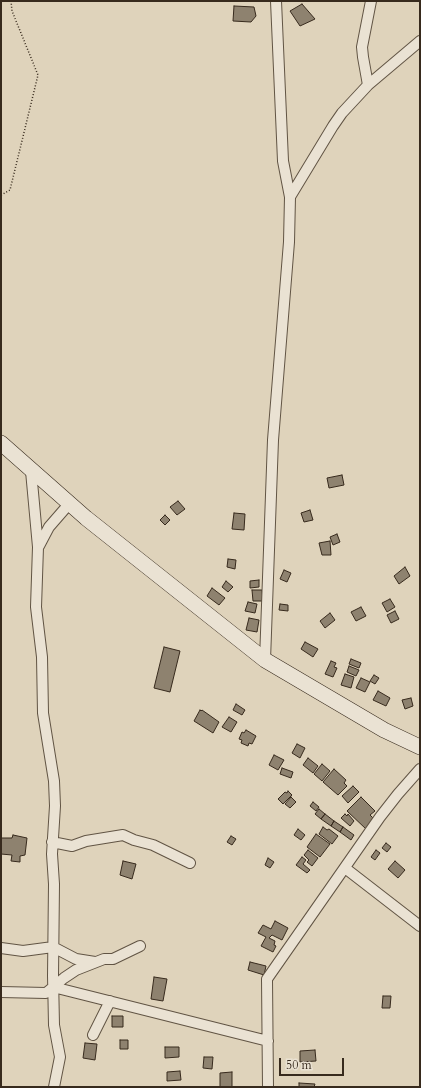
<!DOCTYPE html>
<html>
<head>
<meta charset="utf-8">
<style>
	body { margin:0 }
	#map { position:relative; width:421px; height:1088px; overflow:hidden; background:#dfd3bb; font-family:Cardo,serif }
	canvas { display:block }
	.frame { position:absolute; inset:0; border:2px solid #372a1d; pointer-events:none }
	.scale { position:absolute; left:279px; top:1058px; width:65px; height:18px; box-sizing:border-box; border:2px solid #372a1d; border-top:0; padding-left:5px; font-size:12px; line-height:14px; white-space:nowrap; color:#372a1d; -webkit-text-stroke:3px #eae2d3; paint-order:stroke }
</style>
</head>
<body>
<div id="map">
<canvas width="421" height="1088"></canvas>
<div class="frame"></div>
<div class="scale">50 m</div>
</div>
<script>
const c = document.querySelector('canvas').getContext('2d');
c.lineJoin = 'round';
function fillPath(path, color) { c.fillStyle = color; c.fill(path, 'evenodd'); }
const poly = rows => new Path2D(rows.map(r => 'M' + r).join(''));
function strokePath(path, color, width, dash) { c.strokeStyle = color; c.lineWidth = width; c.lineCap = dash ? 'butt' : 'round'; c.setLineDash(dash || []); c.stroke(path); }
const building = poly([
	[302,4,315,19,300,26,290,11,302,4],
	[234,6,254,7,256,16,251,22,233,21,234,6],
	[342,475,344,485,329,488,327,478,342,475],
	[178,501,185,509,177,515,170,507,178,501],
	[310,510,313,520,304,522,301,513,310,510],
	[234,513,245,514,244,530,232,529,234,513],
	[165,515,170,520,165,525,160,520,165,515],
	[337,534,340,542,333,545,330,537,337,534],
	[330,541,331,555,322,555,319,543,330,541],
	[228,559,236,560,235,569,227,567,228,559],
	[405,567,410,576,399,584,394,576,405,567],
	[284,570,291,573,287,582,280,579,284,570],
	[259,580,259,587,250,588,250,581,259,580],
	[226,581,233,587,228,592,222,587,226,581],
	[212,588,225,598,219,605,207,596,212,588],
	[252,590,262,590,263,601,253,601,252,590],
	[390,599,395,607,387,612,382,603,390,599],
	[248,602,257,604,255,613,245,611,248,602],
	[280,604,288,605,288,611,279,610,280,604],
	[361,607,366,616,356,621,351,612,361,607],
	[395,611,399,619,391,623,387,615,395,611],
	[330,613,335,620,325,628,320,621,330,613],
	[249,618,259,620,257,632,246,630,249,618],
	[305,642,318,649,313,657,301,649,305,642],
	[164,647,180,651,170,692,154,688,164,647],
	[351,659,361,663,359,668,349,664,351,659],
	[331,661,336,663,334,667,337,668,333,677,325,674,331,661],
	[349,666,359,670,356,676,347,672,349,666],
	[345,674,354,677,351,688,341,685,345,674],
	[374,675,379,678,375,684,370,681,374,675],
	[361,678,370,682,365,692,356,688,361,678],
	[378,691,390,698,386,706,373,700,378,691],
	[411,698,413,706,405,709,402,700,411,698],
	[236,704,245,710,242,715,233,710,236,704],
	[200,710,201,711,202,710,219,722,213,733,194,721,200,710],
	[229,717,237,722,231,732,222,727,229,717],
	[246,730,256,736,252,744,249,743,248,746,241,743,242,740,239,739,242,732,244,733,246,730],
	[297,744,305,748,300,758,292,753,297,744],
	[274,755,284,760,278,770,269,765,274,755],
	[308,758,318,766,313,773,303,765,308,758],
	[322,764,330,771,322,781,314,774,322,764],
	[282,768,293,772,291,778,280,774,282,768],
	[334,769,346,780,344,783,347,786,338,795,323,782,334,769],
	[353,786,359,792,348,803,342,796,353,786],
	[288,791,292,795,283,804,278,799,285,792,287,793,288,791],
	[291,797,296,802,290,808,285,804,291,797],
	[361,797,375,811,370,815,375,820,366,829,347,811,361,797],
	[313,802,319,807,316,811,310,806,313,802],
	[319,809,325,814,321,819,315,814,319,809],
	[325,814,334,821,331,826,321,819,325,814],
	[345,814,347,816,348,814,354,821,350,826,341,818,345,814],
	[334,821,343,827,340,832,331,826,334,821],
	[323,827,327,830,329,829,338,836,332,844,319,834,323,827],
	[343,827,354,835,351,840,340,832,343,827],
	[298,829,305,835,301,840,294,835,298,829],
	[316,834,330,844,320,857,307,847,316,834],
	[13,835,27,838,25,855,20,856,20,862,11,861,12,855,1,854,1,838,12,838,13,835],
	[231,836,236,839,232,845,227,842,231,836],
	[386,843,391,847,387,852,382,848,386,843],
	[308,850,318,858,312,866,307,862,309,860,304,855,308,850],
	[376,850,380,853,375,860,371,857,376,850],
	[302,857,306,860,303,864,310,870,307,873,296,865,302,857],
	[268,858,274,862,270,868,265,865,268,858],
	[123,861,136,864,132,879,120,875,123,861],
	[395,861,405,870,398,878,388,869,395,861],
	[275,921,288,928,282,940,272,935,269,938,275,941,274,945,276,946,273,952,261,946,266,937,258,933,263,925,271,929,275,921],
	[250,962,266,966,264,975,248,970,250,962],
	[154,977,167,979,163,1001,151,999,154,977],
	[383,996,391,996,390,1008,382,1008,383,996],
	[112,1016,123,1016,123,1027,112,1027,112,1016],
	[120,1040,128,1040,128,1049,120,1049,120,1040],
	[85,1043,97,1044,95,1060,83,1058,85,1043],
	[165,1047,179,1047,179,1057,165,1058,165,1047],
	[315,1050,316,1061,300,1062,300,1051,315,1050],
	[204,1057,213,1057,212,1069,203,1068,204,1057],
	[180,1071,181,1080,167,1081,167,1072,180,1071],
	[232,1072,232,1087,220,1087,220,1073,232,1072],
	[299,1083,315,1084,314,1087,299,1087,299,1083]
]);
const path = poly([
	[1,195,10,190,38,75,12,11,11,1]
]);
const street = poly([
	[276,1,283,161,290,197],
	[368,85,363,57,362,47,371,1],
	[31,471,38,547,36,607,42,657,43,713,54,781,55,806,52,854,54,884,53,976,54,1025,60,1057,54,1087],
	[39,546,49,527,69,504],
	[265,660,273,440,289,242,290,197,333,126,342,113,368,85,420,41],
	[52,842,72,846,86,841,123,835,134,840,153,845,190,863],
	[345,868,420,926],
	[1,948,23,951,53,947,76,959,95,962],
	[53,987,268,1041],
	[1,992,46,993,64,978,76,970,104,959,113,959,140,946],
	[93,1035,110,1001],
	[268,1087,267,979,380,817,398,794,420,769]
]);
const secondary = poly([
	[1,443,86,518,265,660,384,730,420,747]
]);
fillPath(building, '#8e826f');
strokePath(building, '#372a1d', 1);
strokePath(street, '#615444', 12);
strokePath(secondary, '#372a1d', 16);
strokePath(path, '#372a1d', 1.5, [1, 2]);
strokePath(street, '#eae2d3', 10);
strokePath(secondary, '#eae2d3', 15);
</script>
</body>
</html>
